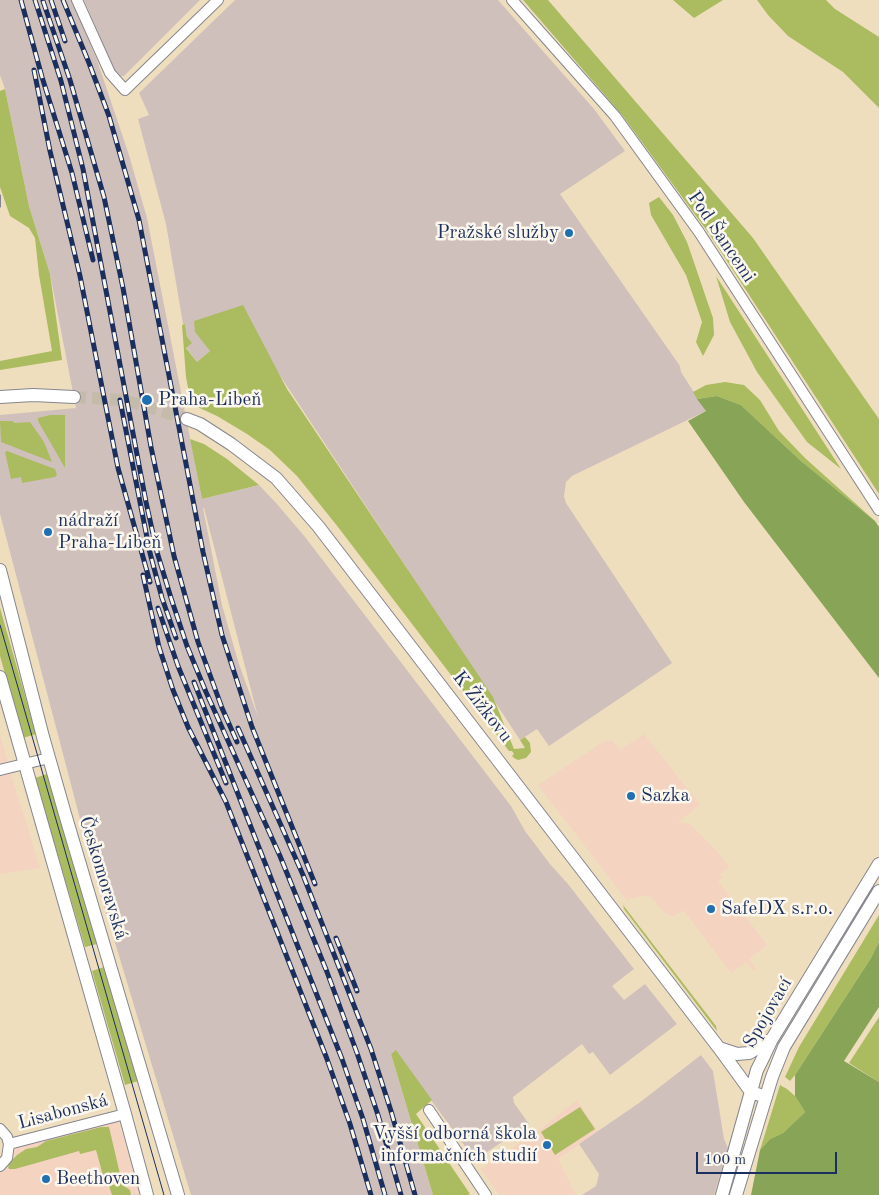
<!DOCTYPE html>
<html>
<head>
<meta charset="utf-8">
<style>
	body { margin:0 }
	#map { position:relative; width:879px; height:1195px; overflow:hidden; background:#efdebe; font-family:"Old Standard TT",serif }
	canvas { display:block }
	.scale { position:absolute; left:696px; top:1152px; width:141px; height:22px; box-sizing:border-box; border:2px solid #1b2f5e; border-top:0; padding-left:6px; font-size:15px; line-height:18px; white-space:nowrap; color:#1b2f5e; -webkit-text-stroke:4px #fbf7ec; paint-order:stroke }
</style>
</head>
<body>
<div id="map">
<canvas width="879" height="1195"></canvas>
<div class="scale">100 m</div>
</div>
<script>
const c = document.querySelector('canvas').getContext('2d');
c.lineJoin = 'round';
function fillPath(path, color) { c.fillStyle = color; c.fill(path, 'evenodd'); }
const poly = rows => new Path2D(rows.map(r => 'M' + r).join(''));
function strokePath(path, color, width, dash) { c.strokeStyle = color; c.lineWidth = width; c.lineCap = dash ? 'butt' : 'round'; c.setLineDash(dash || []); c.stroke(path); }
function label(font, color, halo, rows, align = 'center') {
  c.font = font + ' "Old Standard TT",serif'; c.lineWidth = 5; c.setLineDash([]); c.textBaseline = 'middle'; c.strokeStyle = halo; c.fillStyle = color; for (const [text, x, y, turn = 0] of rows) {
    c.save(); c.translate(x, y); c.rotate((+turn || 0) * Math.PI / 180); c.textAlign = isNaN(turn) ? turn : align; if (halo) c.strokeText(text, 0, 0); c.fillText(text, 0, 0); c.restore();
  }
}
const built = poly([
	[0,734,11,774,40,868,0,874],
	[644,734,700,805,678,822,690,824,715,849,729,867,720,874,722,878,718,881,767,945,749,959,756,969,753,971,746,962,731,973,683,910,675,916,669,916,665,913,651,897,640,896,633,899,632,897,627,901,538,785,603,742,611,740,621,749],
	[577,1100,598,1131,558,1159,576,1195,499,1195,481,1169,538,1131],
	[118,1120,140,1195,0,1195,0,1173,17,1147]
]);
const industrial = poly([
	[0,0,72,0,97,60,129,155,147,218,202,499,259,485,277,504,305,537,511,806,525,831,550,864,568,884,634,969,612,986,624,1000,645,984,677,1024,610,1075,593,1052,589,1054,582,1044,513,1097,514,1103,529,1124,475,1160,395,1051,391,1054,433,1195,191,1195,95,876,0,514,0,415,76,408,50,274,29,206,5,89,0,75],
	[203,508,204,508,258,717,238,661,222,605],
	[84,0,200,0,124,76,121,76,114,69],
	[235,0,498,0,594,109,625,151,560,194,680,366,681,372,706,411,572,476,566,482,564,496,566,503,672,663,549,746,537,729,520,740,279,374,195,331,210,351,197,362,186,347,187,337,185,324,183,324,166,224,138,119,149,115,139,93],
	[701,1055,713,1071,724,1139,728,1148,714,1195,582,1195,596,1186,599,1174,579,1144,639,1103]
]);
const green = poly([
	[523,0,548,0,753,238,879,419,879,494,710,235,622,115],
	[673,0,723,0,694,18],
	[757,0,826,0,835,9,879,37,879,108,843,72,788,36,768,15],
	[5,89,29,206,50,274,62,360,0,370,0,361,52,351,39,275,35,238,29,228,10,216,0,187,0,91],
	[659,197,673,215,687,242,713,318,714,335,703,356,696,342,702,322,686,275,651,215,649,203],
	[716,276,841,469,807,442,757,372,730,322],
	[243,305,287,389,493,697,514,749,525,748,520,740,525,737,530,743,531,752,526,758,518,760,514,758,512,756,514,754,512,751,509,751,338,527,297,476,270,450,247,434,217,416,191,404,186,377,182,325,185,324,187,337,192,343,186,348,197,362,210,351,195,332,194,321],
	[725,382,744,385,760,400,779,431,805,458,875,521,801,461,741,405,717,396,697,399,693,392,706,385],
	[50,415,65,415,65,468,38,421,38,418],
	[0,421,12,421,15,423,30,422,44,442,52,462,1,442],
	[190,439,204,444,227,459,259,485,202,499],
	[7,451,55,469,57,475,55,477,22,483,21,477,11,479,5,452],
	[0,608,36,734,23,738,0,656],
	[47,774,97,944,85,947,35,778],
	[623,905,716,1026,717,1031,624,909],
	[879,915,879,942,871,958,795,1075,790,1081,785,1077,799,1047],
	[104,967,138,1081,125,1085,92,971],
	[879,1017,879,1082,849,1063],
	[396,1050,432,1100,416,1114,470,1194,468,1195,433,1195,391,1054],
	[780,1085,787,1089,795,1096,805,1112,783,1133,770,1139,760,1150],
	[580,1107,595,1129,555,1155,541,1132],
	[101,1127,109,1127,120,1174,104,1179,96,1150,80,1154,79,1151,15,1169,9,1169,8,1167,10,1162,17,1155,26,1149,37,1147,46,1141],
	[120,1183,130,1190,131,1195,112,1195,109,1186]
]);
const forest = poly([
	[717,396,741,405,801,461,875,521,879,527,879,678,744,502,688,421,706,411,697,399],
	[879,942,879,1007,844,1061,879,1082,879,1195,751,1195,760,1150,770,1139,783,1133,805,1112,795,1096,795,1075,871,958]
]);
const majorTunnel = poly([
	[74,397,124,400,187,419]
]);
const minor = poly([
	[77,0,110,73,125,90,218,0],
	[512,0,615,116,699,232,879,510],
	[0,770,49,758],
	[429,1110,486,1195],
	[0,1129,7,1137,9,1144,7,1158,0,1166],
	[9,1144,125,1114]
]);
const major = poly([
	[0,397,33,395,74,397],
	[187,419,200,424,231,444,276,478,318,526,719,1048,751,1092,766,1097],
	[0,570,43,737,65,814,178,1195],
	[0,677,125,1114,147,1195],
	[719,1048,737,1054,749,1053,772,1039],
	[722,1195,757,1070,762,1060,772,1039,879,864],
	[736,1195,772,1077,784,1047,879,891]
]);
const tram = poly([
	[0,195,0,207],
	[0,625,164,1195]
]);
const rail = poly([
	[21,0,42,77,72,173,93,260],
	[35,0,61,81,83,169,146,502,157,552,171,598,187,646,206,692,280,856,327,972,357,1053,378,1115,401,1195],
	[51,0,65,41],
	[63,0,89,63,109,116,139,220,203,552,222,635,252,727,315,884],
	[43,1,70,80,104,197,123,288,151,447,174,556,198,642,222,708,237,742],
	[34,70,50,151,80,276,118,468,150,582],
	[120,400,150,553,162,598,176,638],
	[143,575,159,647,173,690,188,727,226,802,327,1059,350,1124,371,1195],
	[158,608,178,666,226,783],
	[194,682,342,1059,363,1119,385,1195],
	[238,728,303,875,371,1049,391,1111,415,1195],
	[336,938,357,991]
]);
const markers = [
	[569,233,5,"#1f6fb2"],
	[147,400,6,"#1f6fb2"],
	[48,532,5,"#1f6fb2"],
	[631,796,5,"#1f6fb2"],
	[711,909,5,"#1f6fb2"],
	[547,1145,5,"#1f6fb2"],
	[46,1179,5,"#1f6fb2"]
];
const poiNames = [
	["Pražské služby",559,233,"right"],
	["Praha-Libeň",158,400],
	["nádraží",58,521],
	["Praha-Libeň",58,543],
	["Sazka",641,796],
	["SafeDX s.r.o.",721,909],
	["Vyšší odborná škola",537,1134,"right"],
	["informačních studií",537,1156,"right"],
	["Beethoven",56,1179]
];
const streetNames = [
	["Pod Šancemi",721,237,56],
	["K Žižkovu",482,707,52],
	["Českomoravská",103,878,73],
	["Spojovací",768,1013,-60],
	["Lisabonská",63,1112,-15]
];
fillPath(built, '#f4d3c0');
fillPath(industrial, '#d0c0bc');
fillPath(green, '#abbc60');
fillPath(forest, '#88a456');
strokePath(majorTunnel, '#c5bbab', 12, [12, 6]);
strokePath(minor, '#85868e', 12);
strokePath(major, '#85868e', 14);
strokePath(minor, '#fff', 10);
strokePath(major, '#fff', 12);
strokePath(tram, '#1b2f5e', 1);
strokePath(rail, '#1b2f5e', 5);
strokePath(rail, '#fbf7ec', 3, [9]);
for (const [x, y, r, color] of markers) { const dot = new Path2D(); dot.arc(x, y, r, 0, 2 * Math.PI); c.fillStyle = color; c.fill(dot); strokePath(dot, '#fbf7ec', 2); }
label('19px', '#1b2f5e', '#fbf7ec', poiNames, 'left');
label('19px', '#1b2f5e', '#fbf7ec', streetNames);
</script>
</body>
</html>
